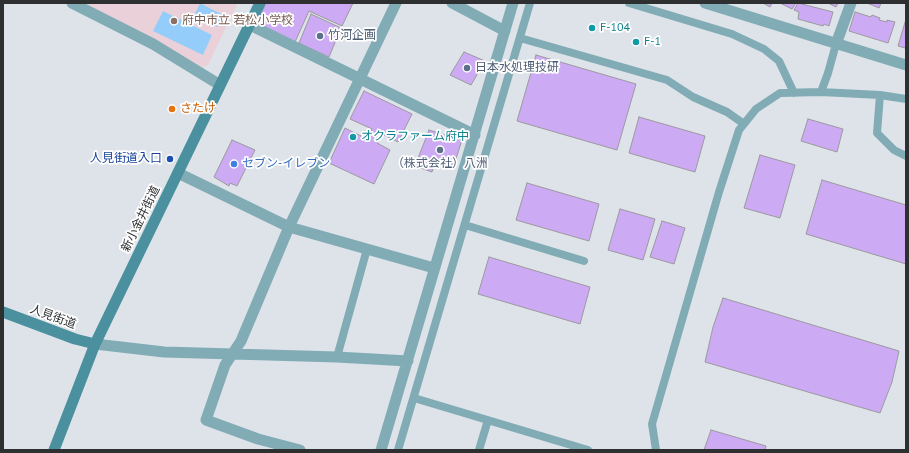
<!DOCTYPE html>
<html>
<head>
<meta charset="utf-8">
<style>
	body { margin:0 }
	#map { position:relative; width:909px; height:453px; overflow:hidden; background:#dee3e9; font-family:"PT Sans",sans-serif }
	canvas { display:block }
	.frame { position:absolute; inset:0; border:4px solid #2d2f31; pointer-events:none }
</style>
</head>
<body>
<div id="map">
<canvas width="909" height="453"></canvas>
<div class="frame"></div>
</div>
<script>
const c = document.querySelector('canvas').getContext('2d');
c.lineJoin = 'round';
function fillPath(path, color) { c.fillStyle = color; c.fill(path, 'evenodd'); }
const poly = rows => new Path2D(rows.map(r => 'M' + r).join(''));
function strokePath(path, color, width, dash) { c.strokeStyle = color; c.lineWidth = width; c.lineCap = dash ? 'butt' : 'round'; c.setLineDash(dash || []); c.stroke(path); }
function label(font, color, halo, rows, align = 'center') {
  c.font = font + ' "PT Sans","Noto Sans JP",sans-serif'; c.lineWidth = 3.5; c.setLineDash([]); c.textBaseline = 'middle'; c.strokeStyle = halo; c.fillStyle = color; for (const [text, x, y, turn = 0] of rows) {
    c.save(); c.translate(x, y); c.rotate((+turn || 0) * Math.PI / 180); c.textAlign = isNaN(turn) ? turn : align; if (halo) c.strokeText(text, 0, 0); c.fillText(text, 0, 0); c.restore();
  }
}
const education = poly([
	[83,3,238,3,208,65,201,68]
]);
const water = poly([
	[200,3,223,15,218,27,194,16],
	[163,11,212,35,203,55,153,31]
]);
const building = poly([
	[266,3,353,3,342,26,309,11,295,42,256,23,266,3],
	[763,3,772,3,770,7,763,3],
	[780,3,796,3,792,9,780,3],
	[798,3,833,12,829,26,824,24,823,26,798,19,799,12,794,10,798,3],
	[828,3,838,3,836,7,828,3],
	[867,3,881,3,879,8,867,3],
	[855,12,871,17,872,15,880,18,879,20,887,22,887,20,895,22,888,43,849,31,855,12],
	[311,14,341,28,329,57,299,43,311,14],
	[906,19,906,46,905,48,898,46,906,19],
	[464,52,485,61,471,85,450,75,464,52],
	[536,55,636,84,617,150,517,121,536,55],
	[364,91,412,114,398,142,376,131,374,136,379,139,377,143,390,150,374,184,329,163,345,128,367,139,372,129,350,119,364,91],
	[639,117,705,136,695,172,629,153,639,117],
	[808,119,843,129,837,152,801,141,808,119],
	[429,130,462,140,454,165,436,159,432,172,415,166,429,130],
	[232,140,255,150,237,186,230,183,229,186,214,177,232,140],
	[760,155,795,165,780,218,744,208,760,155],
	[822,180,906,205,906,264,806,234,822,180],
	[527,183,599,204,589,241,516,220,527,183],
	[620,209,655,219,643,260,608,250,620,209],
	[662,221,685,228,674,264,650,257,662,221],
	[489,257,590,287,580,324,478,294,489,257],
	[723,298,899,351,892,382,880,413,705,362,713,327,723,298],
	[711,430,766,446,765,450,704,450,711,430]
]);
const service = poly([
	[629,3,732,34,764,49,779,61,794,93],
	[520,38,667,80,693,97,727,112,744,124],
	[821,92,828,73,836,44],
	[880,95,877,133,894,150,906,156],
	[465,225,584,261],
	[337,357,367,249],
	[414,398,588,450],
	[398,450,530,3],
	[479,450,488,420],
	[656,450,652,424,719,192,739,130,756,109,780,93,821,92,880,95,906,99]
]);
const minor = poly([
	[72,3,153,44,220,85],
	[452,3,505,31],
	[250,25,475,135],
	[836,44,851,3],
	[178,173,289,227,434,268],
	[95,344,164,352,337,357,408,361],
	[300,450,258,439,206,420,225,365,241,341,289,227,396,3],
	[381,450,513,3]
]);
const tertiary = poly([
	[705,3,906,65]
]);
const secondary = poly([
	[3,312,75,339,95,344],
	[54,450,95,344,260,3]
]);
const markers = [
	[174,21,4,"#8d6e63"],
	[592,28,4,"#0f9aa8"],
	[320,36,4,"#5c6f8a"],
	[636,42,4,"#0f9aa8"],
	[467,68,4,"#5c6f8a"],
	[172,109,4,"#e8710a"],
	[353,137,4,"#0f9aa8"],
	[440,150,4,"#5c6f8a"],
	[170,159,4,"#1a4fb4"],
	[234,164,4,"#3f7fe0"]
];
const educationNames = [
	["府中市立 若松小学校",182,21]
];
const cultureNames = [
	["F-104",600,28],
	["F-1",644,42],
	["オクラファーム府中",361,137]
];
const serviceNames = [
	["竹河企画",328,36],
	["日本水処理技研",475,68],
	["（株式会社）八洲",440,164,"center"]
];
const foodNames = [
	["さたけ",180,109]
];
const transitNames = [
	["人見街道入口",162,159]
];
const shopNames = [
	["セブン-イレブン",242,164]
];
const streetNames = [
	["新小金井街道",141,219,-64],
	["人見街道",53,317,20]
];
fillPath(education, '#ead1d9');
fillPath(water, '#94cdf9');
fillPath(building, '#cdabf4');
strokePath(building, '#9b989e', 1);
strokePath(service, '#81acb5', 8);
strokePath(minor, '#81acb5', 11);
strokePath(tertiary, '#81acb5', 11);
strokePath(secondary, '#4b909f', 11);
for (const [x, y, r, color] of markers) { const dot = new Path2D(); dot.arc(x, y, r, 0, 2 * Math.PI); c.fillStyle = color; c.fill(dot); strokePath(dot, '#fff', 1.5); }
label('12px', '#785e54', '#fff', educationNames, 'left');
label('12px', '#0d838f', '#fff', cultureNames, 'left');
label('12px', '#4e5e75', '#fff', serviceNames, 'left');
label('12px', '#c56008', '#fff', foodNames, 'left');
label('12px', '#164399', '#fff', transitNames, 'right');
label('12px', '#366cbe', '#fff', shopNames, 'left');
label('12px', '#2d2f31', '#fff', streetNames);
</script>
</body>
</html>
